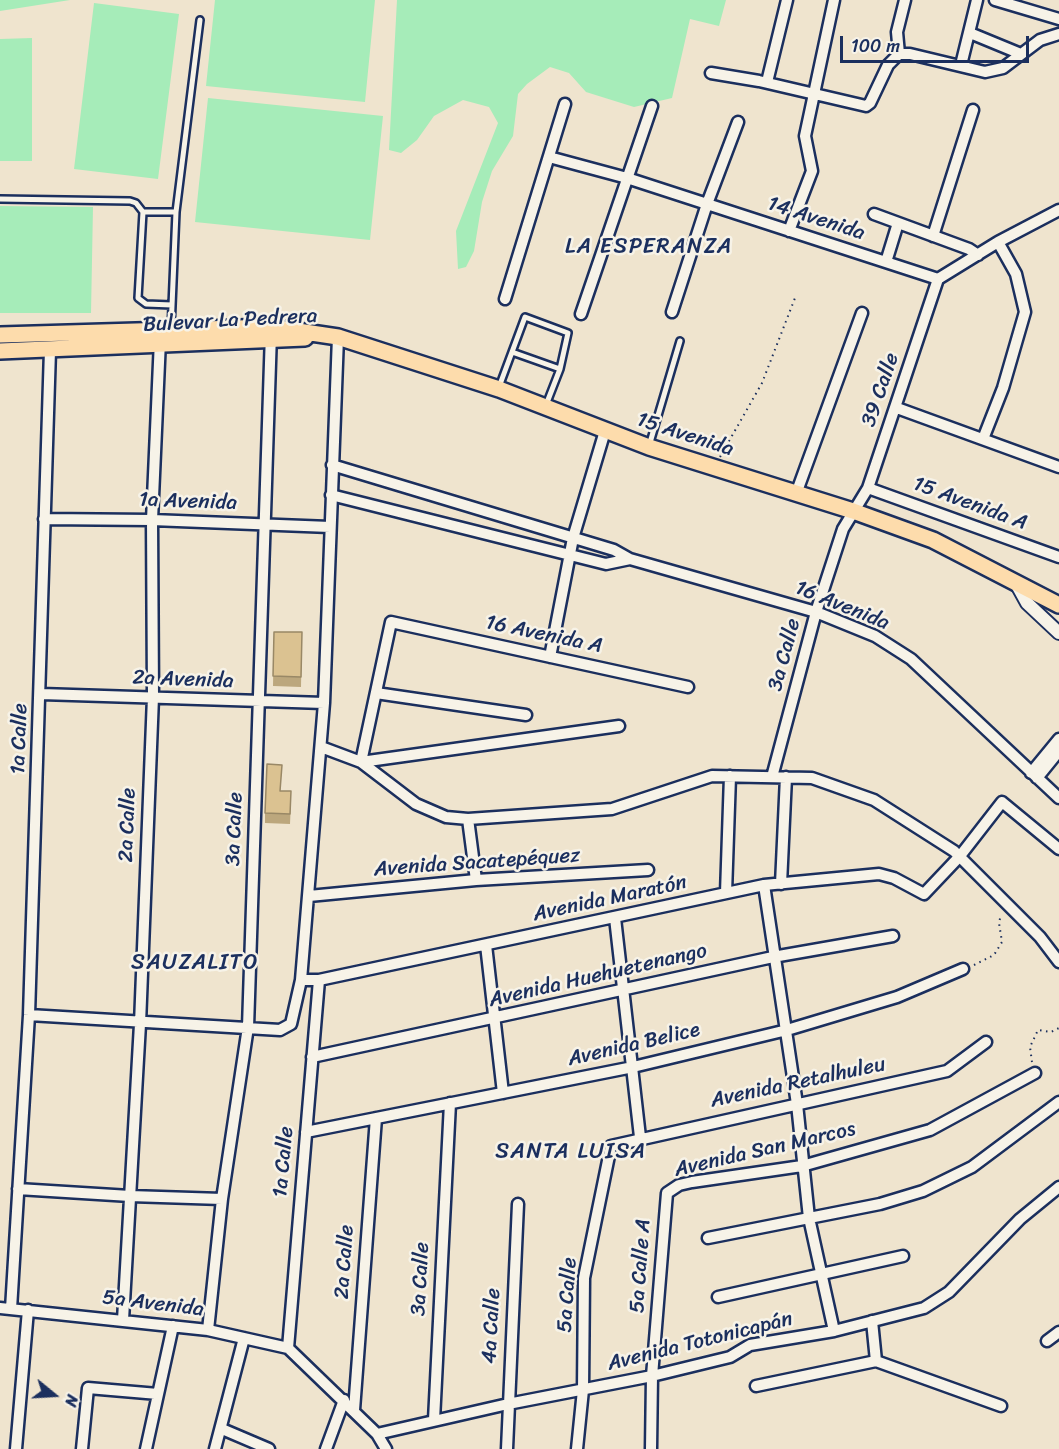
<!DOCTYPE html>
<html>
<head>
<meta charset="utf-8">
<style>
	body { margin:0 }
	#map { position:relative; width:1059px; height:1449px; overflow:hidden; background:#efe4ce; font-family:Sriracha,sans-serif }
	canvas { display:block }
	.north { position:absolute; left:24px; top:1365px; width:60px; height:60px; -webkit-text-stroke:4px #f7f3e8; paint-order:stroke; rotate:108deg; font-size:16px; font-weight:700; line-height:24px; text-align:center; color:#1b2f5e }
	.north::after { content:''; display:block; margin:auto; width:21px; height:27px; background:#1b2f5e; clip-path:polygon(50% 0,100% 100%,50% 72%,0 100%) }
	.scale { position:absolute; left:840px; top:36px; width:189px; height:27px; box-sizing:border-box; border:3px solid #1b2f5e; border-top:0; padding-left:8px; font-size:18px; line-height:21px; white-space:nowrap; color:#1b2f5e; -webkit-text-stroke:4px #f7f3e8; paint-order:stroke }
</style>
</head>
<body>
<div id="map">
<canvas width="1059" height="1449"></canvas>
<div class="north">N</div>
<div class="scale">100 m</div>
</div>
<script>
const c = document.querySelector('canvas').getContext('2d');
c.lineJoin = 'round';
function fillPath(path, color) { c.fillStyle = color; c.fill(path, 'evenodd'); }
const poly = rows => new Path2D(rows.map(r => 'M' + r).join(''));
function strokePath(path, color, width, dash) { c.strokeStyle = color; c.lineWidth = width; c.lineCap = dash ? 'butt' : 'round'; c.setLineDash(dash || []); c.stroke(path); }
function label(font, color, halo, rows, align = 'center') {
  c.font = font + ' Sriracha,sans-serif'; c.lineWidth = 5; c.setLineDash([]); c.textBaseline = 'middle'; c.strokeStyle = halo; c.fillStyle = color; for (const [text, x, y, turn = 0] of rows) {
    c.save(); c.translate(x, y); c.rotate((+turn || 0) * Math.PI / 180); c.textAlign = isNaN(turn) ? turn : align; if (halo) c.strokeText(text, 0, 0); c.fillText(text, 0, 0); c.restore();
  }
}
const green = poly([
	[0,0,70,0,0,11],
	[215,0,375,0,365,102,206,86],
	[397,0,726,0,719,26,690,19,672,98,634,107,586,92,569,73,550,67,527,84,518,94,513,136,492,171,482,202,474,251,466,267,458,269,456,231,498,123,489,107,463,100,434,116,417,140,401,153,389,150],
	[94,3,179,14,158,179,74,169],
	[32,38,32,161,0,161,0,39],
	[208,98,383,116,370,240,195,222],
	[0,206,93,207,91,313,0,313]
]);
const path = poly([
	[720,457,762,383,795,298],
	[974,965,994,955,1002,942,999,923,1001,914],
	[1032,1062,1030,1047,1038,1030,1051,1032,1059,1028]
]);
const service = poly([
	[0,199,130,201,136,203,143,212,176,212],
	[143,212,138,298,146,304,172,305],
	[171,329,176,212,200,20],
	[512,352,525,317,568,333,560,369,546,405],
	[499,387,512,352,560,369],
	[649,446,680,341]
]);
const minor = poly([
	[995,0,1059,19],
	[970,33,1021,54],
	[899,54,897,32,905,0],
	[961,65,977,0],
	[711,73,759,81,866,106,870,103,888,65,899,54,910,54,985,72,1003,68,1040,40,1059,34],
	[767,82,787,0],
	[549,157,627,178,938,279],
	[874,214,969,249,978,255],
	[789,231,812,171,805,136,834,0],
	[933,236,973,110],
	[886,262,898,223],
	[938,279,998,242,1059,210],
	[505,299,565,104],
	[672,312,707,204,738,122],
	[581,314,652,106],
	[897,408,1059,467],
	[983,439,1003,388,1025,312,1016,274,998,242],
	[332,465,614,550,630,559,816,612,875,636,911,659,1059,798],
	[868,488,1059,557],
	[796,494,862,313],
	[331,495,606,564,630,559],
	[44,519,152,520,330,527],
	[550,657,573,538,605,431],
	[376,693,526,715],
	[41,694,324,703],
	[619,726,361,762,391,622,688,687],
	[321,747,361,762,416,804,446,817,468,819,612,809,712,776,812,778,874,800,954,851,1040,937,1059,962],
	[1031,773,1059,739],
	[772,777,816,612,843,529,868,488,938,279],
	[1037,778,1059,751],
	[468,819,476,880],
	[781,884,786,777],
	[764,885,797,1104,809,1218,834,1331],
	[726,893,730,776],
	[309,896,476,880,648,870],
	[615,918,640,1137],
	[486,945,503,1093],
	[301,980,319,980,764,885,879,874,894,878,924,894,960,856,1002,802,1059,849],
	[29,1015,280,1030,291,1024,301,980,324,703,338,337],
	[312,1057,773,957,893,936],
	[306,1132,633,1067,787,1030,897,997,963,969],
	[18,1189,130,1196,222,1199],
	[708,1238,880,1204,923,1191,972,1167,1059,1102],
	[718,1297,903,1256],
	[0,1308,208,1330,288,1348,377,1434,386,1449],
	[11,1309,29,1015,50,350],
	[123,1320,140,1024,153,697,152,520,160,340],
	[872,1321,876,1361],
	[208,1330,222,1199,248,1027,271,333],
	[1047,1341,1059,1332],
	[288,1348,319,980],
	[756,1386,876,1361,1001,1406],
	[354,1410,376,1118],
	[434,1420,450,1103],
	[222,1429,269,1449],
	[377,1434,508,1404,652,1376,730,1357,750,1345,834,1331,924,1308,949,1292,1020,1219,1059,1187],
	[16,1449,28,1310],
	[82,1449,88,1388,158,1394],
	[146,1449,173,1326],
	[215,1449,244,1338],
	[326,1449,344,1400],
	[507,1449,518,1204],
	[577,1449,583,1390,584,1278,611,1146,947,1071,986,1042],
	[651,1449,652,1376,667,1193,679,1185,692,1182,802,1166,930,1130,1035,1073]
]);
const tertiary = poly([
	[1016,583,1027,603,1059,633]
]);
const primary = poly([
	[0,335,271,327,338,337,499,389,649,447,853,511,933,540,1059,605],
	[0,351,305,338]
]);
const wall = poly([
	[274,632,302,632,301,687,273,686],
	[281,791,291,801,290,824,265,823,265,813]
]);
const building = poly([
	[274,632,302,632,301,677,273,676,274,632],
	[267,764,282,765,280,791,291,791,290,814,265,813,267,764]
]);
const streetNames = [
	["14 Avenida",816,219,18],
	["Bulevar La Pedrera",230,321,-3],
	["39 Calle",881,390,-71],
	["15 Avenida",685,435,18],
	["1a Avenida",188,502,2],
	["15 Avenida A",970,504,20],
	["16 Avenida",842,606,22],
	["16 Avenida A",544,635,12],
	["3a Calle",785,655,-75],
	["2a Avenida",183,680,2],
	["1a Calle",20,739,-88],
	["2a Calle",128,825,-88],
	["3a Calle",235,829,-88],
	["Avenida Sacatepéquez",477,863,-4],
	["Avenida Maratón",610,899,-12],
	["Avenida Huehuetenango",598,976,-13],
	["Avenida Belice",634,1045,-13],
	["Avenida Retalhuleu",798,1083,-12],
	["Avenida San Marcos",765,1150,-13],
	["1a Calle",284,1162,-85],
	["2a Calle",345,1262,-86],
	["5a Calle A",641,1266,-86],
	["3a Calle",421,1279,-87],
	["5a Calle",568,1295,-86],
	["5a Avenida",153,1304,7],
	["4a Calle",492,1326,-87],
	["Avenida Totonicapán",700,1342,-14]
];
const neighbourhoodNames = [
	["LA ESPERANZA",649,247],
	["SAUZALITO",195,963],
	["SANTA LUISA",571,1152]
];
fillPath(green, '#a6ecb9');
strokePath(service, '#1b2f5e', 10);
strokePath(minor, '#1b2f5e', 15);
strokePath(tertiary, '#1b2f5e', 16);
strokePath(primary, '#1b2f5e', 20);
strokePath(path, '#1b2f5e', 2, [1.5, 4.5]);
strokePath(service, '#f7f3e8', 5);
strokePath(minor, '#f7f3e8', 10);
strokePath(tertiary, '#f7f3e8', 12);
strokePath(primary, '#fddcac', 15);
fillPath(wall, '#bca77d');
fillPath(building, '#dbc291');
strokePath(building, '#986', 1.5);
label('21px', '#1b2f5e', '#f7f3e8', streetNames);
c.letterSpacing = '1.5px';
label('22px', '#1b2f5e', '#f7f3e8', neighbourhoodNames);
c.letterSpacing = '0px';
</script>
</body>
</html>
